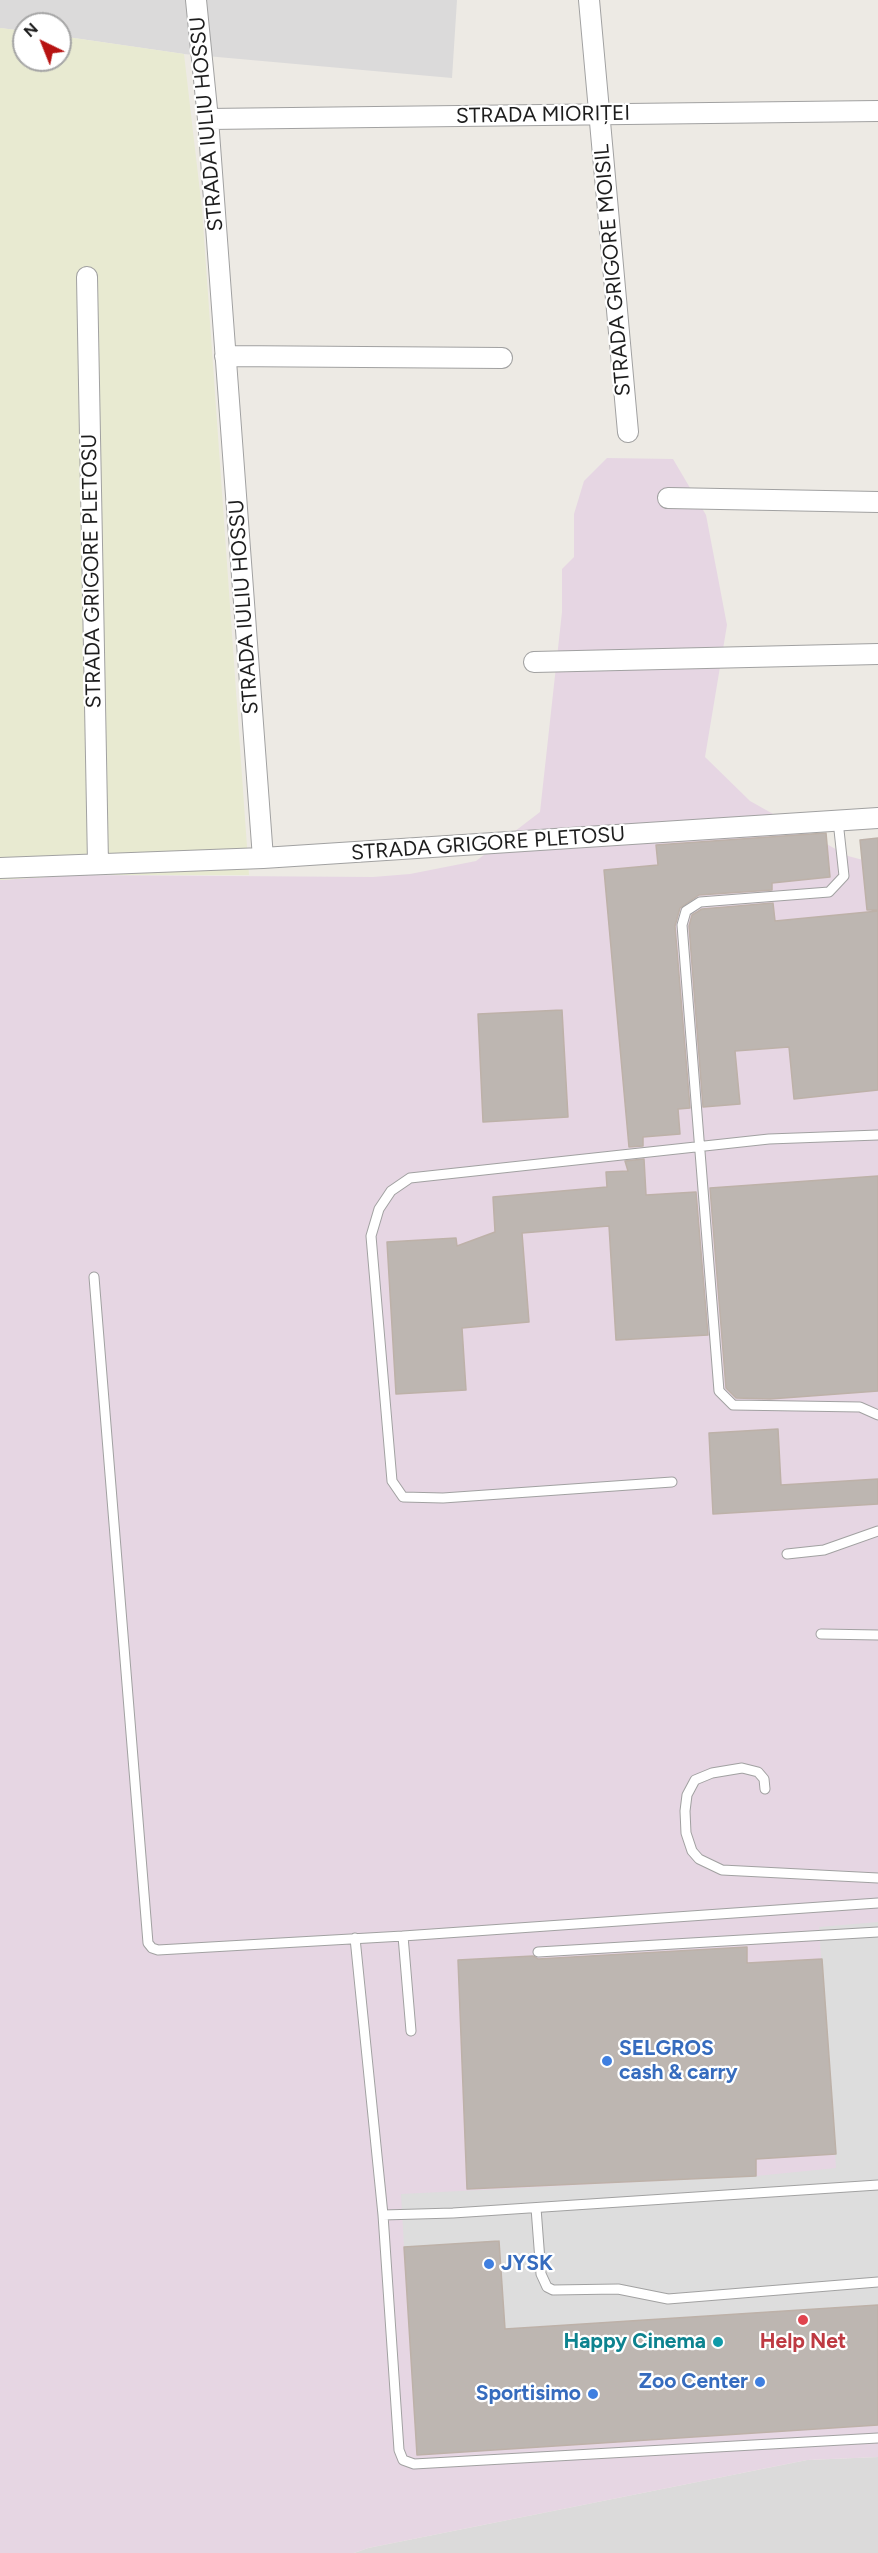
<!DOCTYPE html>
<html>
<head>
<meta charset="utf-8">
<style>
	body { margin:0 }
	#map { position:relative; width:878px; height:2553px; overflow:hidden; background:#edeae4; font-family:Figtree,sans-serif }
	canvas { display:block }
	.north { position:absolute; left:12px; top:12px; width:60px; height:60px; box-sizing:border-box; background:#fff; border:2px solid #a5a5a5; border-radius:50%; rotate:317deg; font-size:16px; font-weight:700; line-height:24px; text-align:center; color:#1d1d1d }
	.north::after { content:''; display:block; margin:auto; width:21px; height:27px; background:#b71312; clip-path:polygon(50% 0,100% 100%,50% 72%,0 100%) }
</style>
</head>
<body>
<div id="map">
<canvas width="878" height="2553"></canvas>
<div class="north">N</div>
</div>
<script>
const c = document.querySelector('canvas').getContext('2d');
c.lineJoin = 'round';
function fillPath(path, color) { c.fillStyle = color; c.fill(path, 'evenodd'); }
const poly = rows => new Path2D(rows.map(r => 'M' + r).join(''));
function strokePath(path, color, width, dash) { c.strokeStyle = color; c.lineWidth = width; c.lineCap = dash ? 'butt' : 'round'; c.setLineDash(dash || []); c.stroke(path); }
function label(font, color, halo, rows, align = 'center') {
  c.font = font + ' Figtree,sans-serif'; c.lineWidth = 4.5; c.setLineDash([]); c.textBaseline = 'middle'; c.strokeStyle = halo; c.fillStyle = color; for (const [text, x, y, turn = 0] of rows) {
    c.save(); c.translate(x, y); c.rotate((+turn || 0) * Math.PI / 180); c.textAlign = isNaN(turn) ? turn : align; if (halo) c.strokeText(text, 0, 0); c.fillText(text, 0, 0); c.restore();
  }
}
const residential = poly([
	[0,0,457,0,452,78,184,54,60,36,60,24,24,24,24,31,0,28],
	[878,2457,878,2553,354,2553,368,2548,807,2460]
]);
const industrial = poly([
	[607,458,673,459,706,515,727,625,705,757,750,801,848,856,878,864,878,2457,807,2460,368,2548,354,2553,0,2553,0,880,77,875,373,877,410,874,476,861,540,812,562,612,562,569,574,557,574,514,584,481]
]);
const farmland = poly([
	[0,28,24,31,24,60,60,60,60,36,184,54,202,209,249,875,77,875,0,880]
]);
const parking = poly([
	[878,1922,878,2305,505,2329,499,2241,404,2247,401,2194,756,2176,836,2168,819,1927]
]);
const building = poly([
	[826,833,830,877,772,883,772,890,699,895,680,908,675,926,690,1108,678,1109,680,1134,643,1137,643,1146,629,1147,604,870,658,865,656,845,826,833],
	[878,838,878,910,867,910,860,840,878,838],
	[773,903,775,921,878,911,878,1090,794,1099,789,1047,735,1051,740,1104,703,1107,689,926,692,915,702,909,773,903],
	[562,1010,568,1117,483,1122,478,1014,562,1010],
	[644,1159,646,1195,696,1192,708,1335,616,1340,609,1226,522,1233,529,1322,462,1328,466,1390,396,1394,387,1242,456,1238,457,1246,495,1232,493,1197,607,1187,606,1172,628,1171,625,1161,644,1159],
	[878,1176,878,1391,770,1399,736,1398,726,1388,710,1188,878,1176],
	[778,1429,781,1485,878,1479,878,1504,713,1514,709,1433,778,1429],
	[747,1947,747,1963,822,1959,836,2154,756,2159,756,2176,467,2189,458,1960,533,1956,538,1959,747,1947],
	[499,2241,505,2329,878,2305,878,2425,417,2455,404,2247,499,2241]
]);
const service = poly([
	[838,821,844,876,829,892,700,902,686,911,682,925,719,1391,733,1405,860,1407,878,1415],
	[94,1277,148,1943,152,1948,158,1950,403,1936,878,1903],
	[672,1482,443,1498,403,1497,392,1481,371,1236,379,1209,391,1191,410,1178,769,1139,878,1135],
	[787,1554,824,1550,878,1531],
	[821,1634,878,1635],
	[765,1789,764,1779,758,1772,742,1768,712,1773,695,1780,687,1795,685,1811,686,1833,692,1851,699,1859,722,1870,878,1878],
	[403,1936,411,2031],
	[355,1938,383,2215,399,2450,403,2460,414,2464,878,2438],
	[538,1952,878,1932],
	[536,2208,541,2274,547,2287,553,2290,618,2289,668,2299,878,2282],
	[383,2215,453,2213,878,2185]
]);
const minor = poly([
	[196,0,208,119,263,858],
	[589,0,628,432],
	[208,119,878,111],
	[87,277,98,864],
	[225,356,502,358],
	[668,498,878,502],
	[534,662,878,654],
	[0,868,263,858,878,818]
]);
const markers = [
	[607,2061,6,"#3f7fe0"],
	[489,2264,6,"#3f7fe0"],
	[803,2320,6,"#e0444e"],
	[718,2342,6,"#0f9aa8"],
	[760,2382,6,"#3f7fe0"],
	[593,2394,6,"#3f7fe0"]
];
const streetNames = [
	["STRADA MIORIȚEI",543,115,-1],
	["STRADA IULIU HOSSU",207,124,-95],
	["STRADA GRIGORE MOISIL",613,270,-95],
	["STRADA GRIGORE PLETOSU",92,571,-91],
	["STRADA IULIU HOSSU",244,607,-94],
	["STRADA GRIGORE PLETOSU",488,844,-4]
];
const shopNames = [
	["SELGROS",619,2049],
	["cash & carry",619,2073],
	["JYSK",501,2264],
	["Zoo Center",748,2382,"right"],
	["Sportisimo",581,2394,"right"]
];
const cultureNames = [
	["Happy Cinema",706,2342]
];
const healthNames = [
	["Help Net",803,2342]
];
fillPath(residential, '#dbdada');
fillPath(industrial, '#e6d6e3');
fillPath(farmland, '#e8ead1');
fillPath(parking, '#ddd');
fillPath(building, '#bdb6b1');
strokePath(building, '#bdb1a8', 1.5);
strokePath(service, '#a1a1a1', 11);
strokePath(minor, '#a1a1a1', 22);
strokePath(service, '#fff', 9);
strokePath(minor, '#fff', 20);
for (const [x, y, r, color] of markers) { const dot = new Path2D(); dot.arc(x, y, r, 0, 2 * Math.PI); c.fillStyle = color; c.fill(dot); strokePath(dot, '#fff', 2); }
label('21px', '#1d1d1d', '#fff', streetNames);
label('bold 21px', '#366cbe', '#fff', shopNames, 'left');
label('bold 21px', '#0d838f', '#fff', cultureNames, 'right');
label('bold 21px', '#be3a42', '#fff', healthNames);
</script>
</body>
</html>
